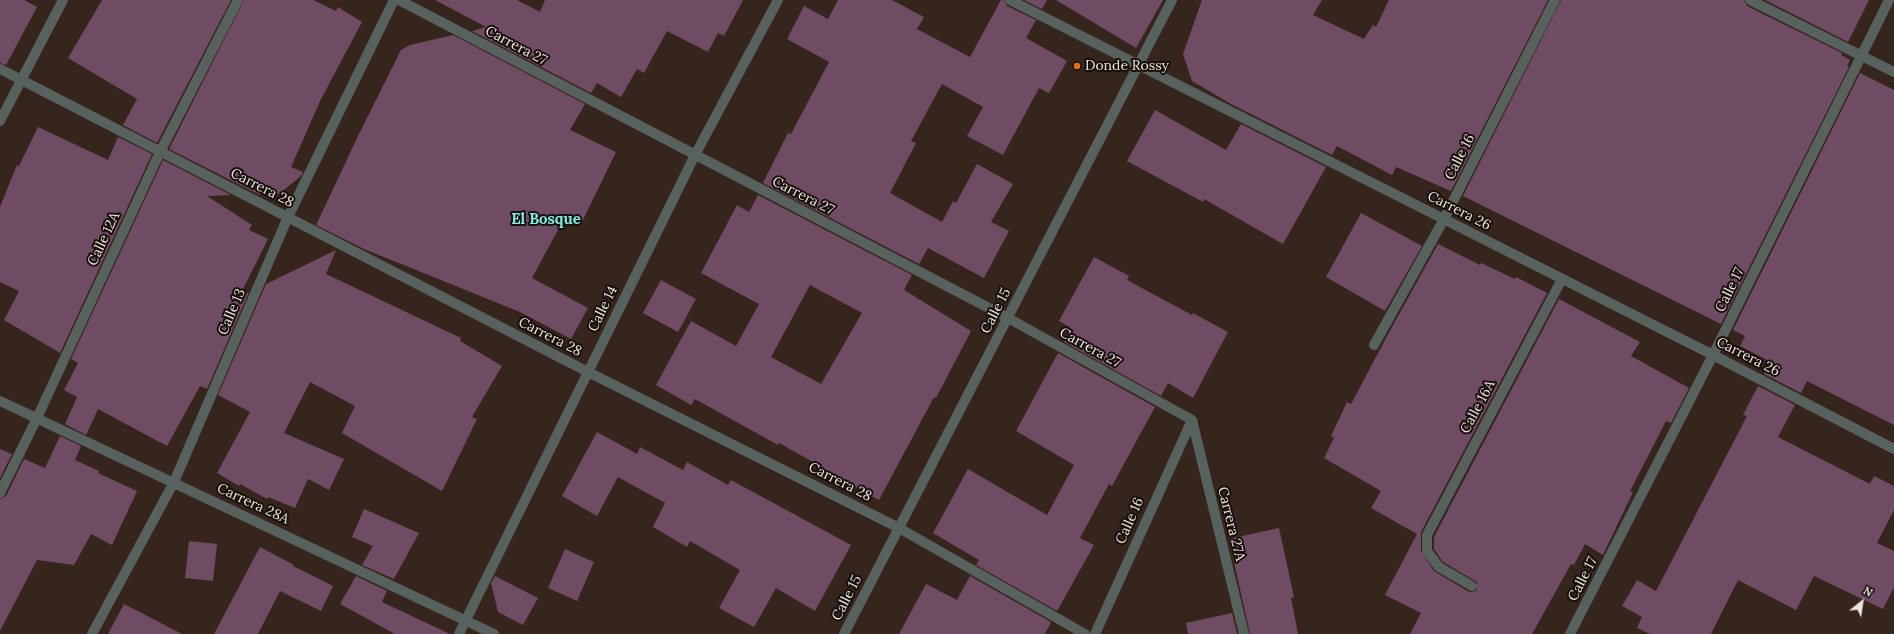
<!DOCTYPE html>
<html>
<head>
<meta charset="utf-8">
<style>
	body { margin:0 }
	#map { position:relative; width:1894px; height:634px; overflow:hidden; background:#36251c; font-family:Lora,serif }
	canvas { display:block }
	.north { position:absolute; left:1842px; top:582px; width:40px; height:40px; -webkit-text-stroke:3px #18100c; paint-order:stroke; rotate:30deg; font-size:11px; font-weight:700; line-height:16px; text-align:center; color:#eee3dd }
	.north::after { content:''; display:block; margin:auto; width:14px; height:18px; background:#eee3dd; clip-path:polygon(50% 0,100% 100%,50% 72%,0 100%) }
</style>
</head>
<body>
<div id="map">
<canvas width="1894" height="634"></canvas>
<div class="north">N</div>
</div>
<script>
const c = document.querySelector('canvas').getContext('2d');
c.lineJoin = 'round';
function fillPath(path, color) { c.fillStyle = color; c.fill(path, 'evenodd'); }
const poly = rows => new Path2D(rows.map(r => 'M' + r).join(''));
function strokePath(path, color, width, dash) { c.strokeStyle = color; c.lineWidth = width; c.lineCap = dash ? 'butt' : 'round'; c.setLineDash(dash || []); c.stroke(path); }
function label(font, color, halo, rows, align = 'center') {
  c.font = font + ' Lora,serif'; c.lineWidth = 4; c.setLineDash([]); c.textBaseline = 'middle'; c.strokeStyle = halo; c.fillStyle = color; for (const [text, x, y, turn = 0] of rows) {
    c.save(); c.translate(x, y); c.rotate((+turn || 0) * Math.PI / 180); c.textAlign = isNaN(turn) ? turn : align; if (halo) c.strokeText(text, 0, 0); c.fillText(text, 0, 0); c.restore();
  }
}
const building = poly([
	[0,0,24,0,37,7,6,65,0,63],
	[102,0,231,0,157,143,123,125,137,99,68,58],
	[244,0,313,0,336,11,338,7,362,22,320,101,291,167,303,172,301,176,279,194,258,194,169,149],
	[435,0,517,0,540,12,545,0,743,0,724,36,718,33,708,52,667,31,644,73,637,69,621,97,597,83,591,93,472,31,486,27],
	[838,0,892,0,924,17,917,29,970,57,1001,0,1004,0,1007,6,1036,20,1026,38,1067,61,1049,93,1039,88,1003,155,967,136,983,107,942,84,911,141,916,143,890,193,942,222,953,201,956,203,977,164,1013,184,991,222,1009,231,984,278,928,248,919,264,763,183,788,133,791,134,829,62,787,39,804,6,828,19],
	[1024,0,1047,0,1042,9],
	[1056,0,1163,0,1136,48],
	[1202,0,1322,0,1313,15,1364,39,1373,25,1376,27,1389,0,1548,0,1451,191,1396,167,1392,175,1337,146,1332,155,1231,104,1192,81,1183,54],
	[1561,0,1744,0,1747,6,1842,53,1841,55,1850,60,1847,66,1849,67,1721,324,1463,196],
	[1765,0,1869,0,1848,42],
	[453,35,585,104,570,130,616,152,581,224,565,217,532,278,588,308,571,339,520,312,364,249,316,225,360,132,401,50,410,45],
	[1860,73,1894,90,1894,425,1807,381,1801,393,1764,374,1771,362,1740,346,1745,336,1733,330],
	[1155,110,1226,150,1241,124,1326,167,1283,244,1204,199,1203,202,1127,161],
	[38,127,108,160,118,137,152,154,60,353,4,320,19,291,0,282,0,207,17,165,19,166],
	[163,160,231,195,207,196,252,225,249,230,268,239,239,297,249,292,207,389,200,386,167,446,98,409,86,435,65,424,77,397,64,390,78,363,71,359],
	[758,195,912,275,904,290,971,331,936,398,934,397,879,500,819,467,820,466,779,443,778,445,695,399,691,405,656,385,691,321,736,346,759,304,701,273,737,205,749,212],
	[810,285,862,313,821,384,771,357],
	[1361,213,1422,246,1385,311,1326,277],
	[1438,244,1480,265,1481,263,1515,279,1516,277,1547,293,1421,532,1421,551,1434,571,1469,592,1472,592,1477,590,1477,582,1443,562,1434,549,1434,537,1559,299,1640,342,1631,356,1689,388,1671,423,1666,421,1630,491,1633,492,1603,555,1585,544,1574,565,1571,564,1532,634,1410,634,1421,613,1385,595,1417,534,1371,508,1381,491,1324,458,1334,438,1331,436,1347,402,1351,404,1392,327],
	[336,250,326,274,461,338,460,341,502,366,472,417,477,419,442,491,342,433,355,406,310,382,284,433,344,459,329,490,308,479,295,508,268,497,267,499,240,484,239,486,217,473,250,412,218,395,266,284],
	[1094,257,1129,276,1127,280,1192,315,1193,313,1228,332,1193,398,1168,383,1161,396,1064,342,1071,328,1059,321],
	[661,280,696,299,678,332,643,313],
	[1058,353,1155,407,1112,486,1109,484,1080,538,1094,545,1057,611,976,565,979,560,933,533,968,469,1047,515,1074,465,1016,431],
	[1758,386,1795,405,1778,437,1870,484,1874,476,1894,486,1894,510,1877,543,1894,551,1894,587,1883,609,1814,576,1796,610,1738,580,1711,634,1650,634,1637,628,1642,617,1622,606,1637,580,1656,591,1747,416,1743,415],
	[597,432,637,454,640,447,683,470,687,462,728,485,731,480,851,545,815,611,776,588,754,627,719,608,740,570,690,541,687,547,653,527,665,503,618,477,597,516,562,496],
	[60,436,81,446,75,460,99,471,98,473,137,491,112,545,91,534,74,565,37,560,0,631,0,499,6,496,24,459,45,468],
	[0,449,12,454,0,478],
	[364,509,419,533,394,579,362,565,373,546,352,537],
	[1279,528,1294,597,1291,598,1298,634,1250,634,1229,539],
	[189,541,217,544,213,581,185,578],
	[260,547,294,565,293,566,333,586,321,611,280,591,258,634,214,634],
	[565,549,594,562,577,601,548,588],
	[356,576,387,591,382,602,450,634,395,634,340,604],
	[495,576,538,598,523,625,498,612,491,583],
	[970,576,1051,622,1045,634,899,634,926,584,957,600],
	[124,604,182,634,108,634],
	[1232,613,1237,634,1188,634,1186,623]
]);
const minor = poly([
	[399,0,1008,318,1192,420],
	[1010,0,1713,355],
	[1750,0,1894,72],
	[0,69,588,372,899,528,1085,634],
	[1374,345,1444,219,1555,0],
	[0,401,494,634],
	[1192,420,1244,634],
	[0,493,37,418,160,152,238,0],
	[1472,586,1439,567,1427,551,1427,535,1562,279],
	[92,634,174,482,288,217,394,0],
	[459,634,695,155,778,0],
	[844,634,1172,0],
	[1095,634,1192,420],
	[1570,634,1713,355,1889,0]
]);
const tertiary = poly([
	[0,121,63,0],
	[1713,355,1894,449]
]);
const markers = [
	[1077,66,4,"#e8710a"]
];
const streetNames = [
	["Carrera 27",516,46,28],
	["Calle 16",1460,157,-63],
	["Carrera 28",262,188,27],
	["Carrera 27",803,196,27],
	["Carrera 26",1459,211,27],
	["Calle 12A",104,239,-65],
	["Calle 17",1730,290,-64],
	["Calle 14",603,309,-64],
	["Calle 15",996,311,-63],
	["Calle 13",232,312,-67],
	["Carrera 28",550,337,27],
	["Carrera 27",1090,348,29],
	["Carrera 26",1748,357,27],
	["Calle 16A",1478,407,-62],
	["Carrera 28",840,482,27],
	["Carrera 28A",253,504,25],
	["Calle 16",1130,521,-66],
	["Carrera 27A",1231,524,76],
	["Calle 17",1583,579,-63],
	["Calle 15",847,598,-63]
];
const poiNames = [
	["Donde Rossy",1085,66]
];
const neighbourhoodNames = [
	["El Bosque",546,220]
];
fillPath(building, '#704c64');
strokePath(minor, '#57615d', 10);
strokePath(tertiary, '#57615d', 10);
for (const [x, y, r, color] of markers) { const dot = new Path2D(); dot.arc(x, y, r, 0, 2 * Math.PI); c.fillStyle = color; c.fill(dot); strokePath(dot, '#18100c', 1.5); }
label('14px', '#eee3dd', '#18100c', streetNames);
label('14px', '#eee3dd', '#18100c', poiNames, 'left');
label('bold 15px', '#81ebe0', '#18100c', neighbourhoodNames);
</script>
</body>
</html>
